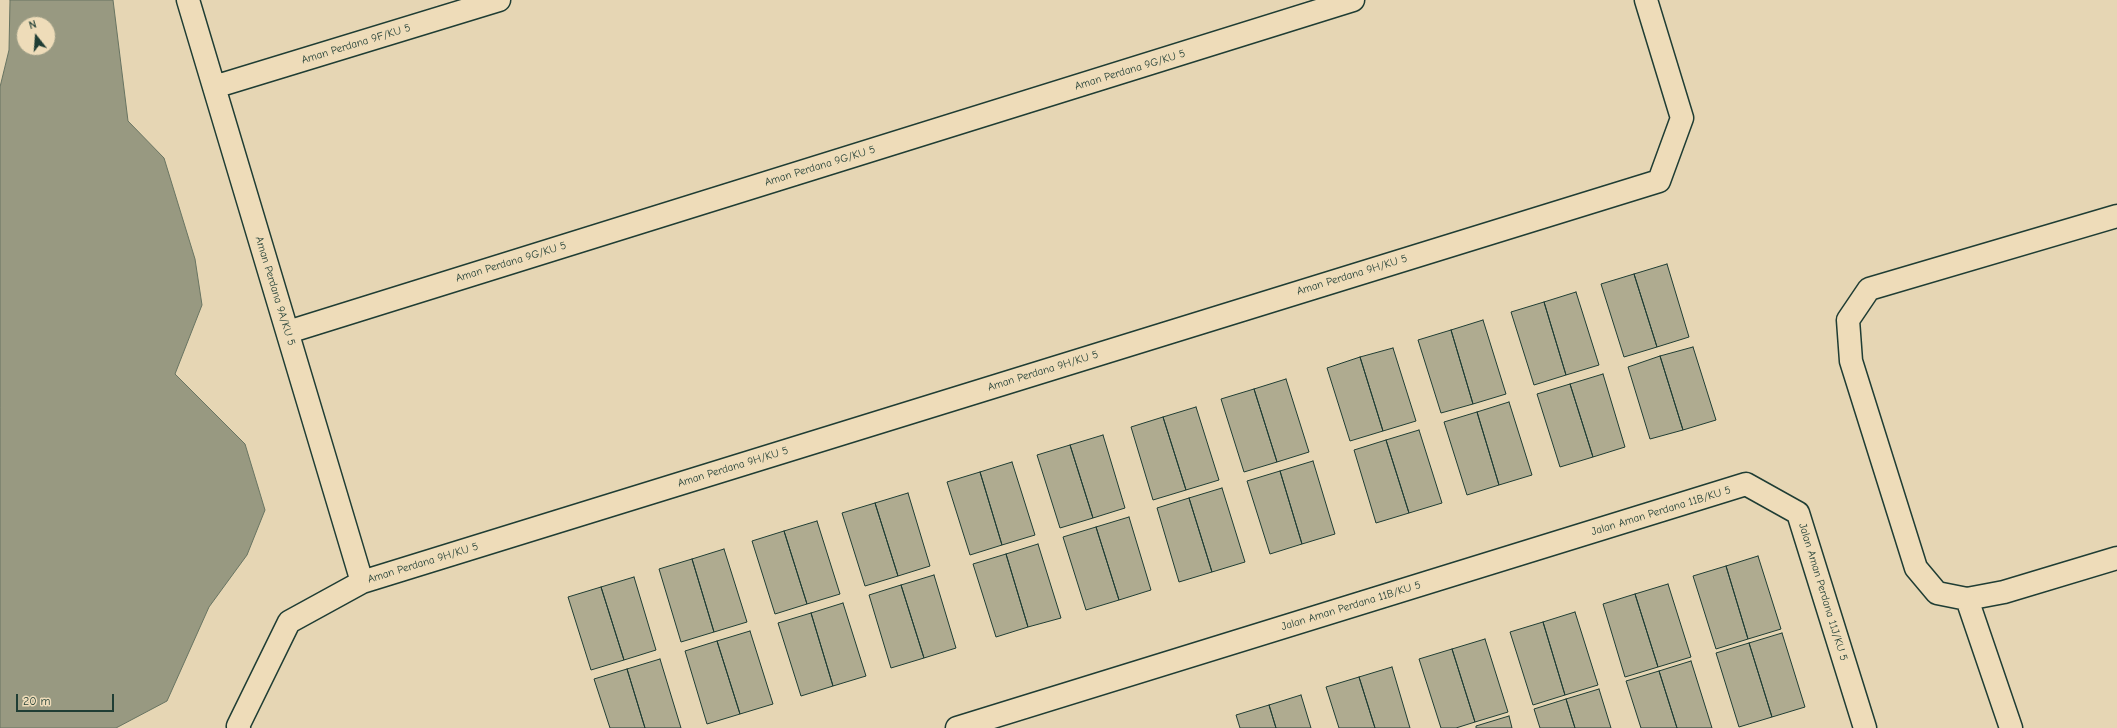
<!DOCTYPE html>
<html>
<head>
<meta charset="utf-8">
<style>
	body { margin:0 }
	#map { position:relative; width:2117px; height:728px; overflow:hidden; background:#e6d6b4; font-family:"Comic Neue",sans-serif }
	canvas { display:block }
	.north { position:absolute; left:16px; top:16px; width:40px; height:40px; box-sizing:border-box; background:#eedcb9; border:1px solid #9b9c84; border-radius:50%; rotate:343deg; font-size:11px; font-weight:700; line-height:16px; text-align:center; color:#1f3d34 }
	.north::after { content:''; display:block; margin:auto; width:14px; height:18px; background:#1f3d34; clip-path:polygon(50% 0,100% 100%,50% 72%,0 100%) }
	.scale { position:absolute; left:16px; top:694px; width:98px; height:18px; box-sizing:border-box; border:2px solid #1f3d34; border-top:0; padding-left:5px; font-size:12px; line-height:14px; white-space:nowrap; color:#1f3d34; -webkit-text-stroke:3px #eedcb9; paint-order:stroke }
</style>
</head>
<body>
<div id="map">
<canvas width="2117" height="728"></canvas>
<div class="north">N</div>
<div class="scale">20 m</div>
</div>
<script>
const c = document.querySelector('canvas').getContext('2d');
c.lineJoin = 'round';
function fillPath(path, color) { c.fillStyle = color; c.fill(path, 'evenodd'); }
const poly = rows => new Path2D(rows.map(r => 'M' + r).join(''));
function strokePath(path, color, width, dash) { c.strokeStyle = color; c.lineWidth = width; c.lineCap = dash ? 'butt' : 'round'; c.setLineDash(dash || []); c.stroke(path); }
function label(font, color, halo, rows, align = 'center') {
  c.font = font + ' "Comic Neue",sans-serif'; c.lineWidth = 3; c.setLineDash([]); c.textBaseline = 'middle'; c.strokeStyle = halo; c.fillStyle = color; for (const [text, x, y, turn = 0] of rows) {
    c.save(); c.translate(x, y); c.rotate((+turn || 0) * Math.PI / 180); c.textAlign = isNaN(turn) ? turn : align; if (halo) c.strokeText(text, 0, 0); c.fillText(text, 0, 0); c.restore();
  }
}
const water = poly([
	[10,0,113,0,128,121,164,158,195,259,202,305,175,374,245,444,265,510,247,555,209,607,167,701,116,728,0,728,0,87,9,50,10,0],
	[24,24,48,24,48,48,24,48,24,24]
]);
const building = poly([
	[1667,264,1689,337,1657,347,1634,274,1667,264],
	[1634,274,1657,347,1624,357,1601,284,1634,274],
	[1576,292,1599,365,1566,375,1544,302,1576,292],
	[1544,302,1566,375,1534,385,1511,312,1544,302],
	[1483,320,1506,394,1473,404,1451,330,1483,320],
	[1451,330,1473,404,1441,413,1418,340,1451,330],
	[1693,347,1716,420,1683,430,1660,356,1693,347],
	[1393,348,1416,421,1383,431,1360,357,1393,348],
	[1660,356,1683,430,1650,439,1628,367,1660,356],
	[1360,357,1383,431,1350,441,1327,368,1360,357],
	[1603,374,1625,447,1593,457,1570,384,1603,374],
	[1286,379,1309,452,1277,462,1254,389,1286,379],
	[1570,384,1593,457,1560,467,1537,394,1570,384],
	[1254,389,1277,462,1244,472,1221,399,1254,389],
	[1509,402,1532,475,1499,485,1477,412,1509,402],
	[1196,407,1219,480,1186,490,1163,417,1196,407],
	[1477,412,1499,485,1467,495,1444,422,1477,412],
	[1163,417,1186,490,1153,500,1131,427,1163,417],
	[1419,430,1442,503,1409,513,1386,440,1419,430],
	[1103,435,1125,508,1093,518,1070,445,1103,435],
	[1386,440,1409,513,1376,523,1354,450,1386,440],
	[1070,445,1093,518,1060,528,1037,455,1070,445],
	[1313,461,1335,534,1302,544,1280,471,1313,461],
	[1012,462,1035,535,1002,545,980,472,1012,462],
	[1280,471,1302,544,1270,554,1247,481,1280,471],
	[980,472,1002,545,970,555,947,482,980,472],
	[1222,488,1245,562,1212,572,1189,498,1222,488],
	[908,493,930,566,898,576,875,503,908,493],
	[1189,498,1212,572,1179,582,1157,508,1189,498],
	[875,503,898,576,865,586,842,513,875,503],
	[1129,517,1151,590,1119,600,1096,527,1129,517],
	[817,521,840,594,807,604,784,531,817,521],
	[1096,527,1119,600,1086,610,1063,537,1096,527],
	[784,531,807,604,775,614,752,541,784,531],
	[1038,544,1061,618,1028,627,1006,554,1038,544],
	[724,549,747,622,714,632,692,559,724,549],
	[1006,554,1028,627,996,637,973,564,1006,554],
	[1758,556,1781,629,1748,639,1726,566,1758,556],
	[692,559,714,632,681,642,659,569,692,559],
	[1726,566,1748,639,1716,649,1693,576,1726,566],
	[934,575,956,648,924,658,901,585,934,575],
	[634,577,656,650,624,660,601,587,634,577],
	[1668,584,1691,657,1658,667,1635,594,1668,584],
	[901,585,924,658,891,668,869,595,901,585],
	[601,587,624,660,591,670,568,597,601,587],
	[1635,594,1658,667,1625,677,1603,604,1635,594],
	[843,603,866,676,833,686,811,613,843,603],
	[1575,612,1598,685,1565,695,1543,622,1575,612],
	[811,613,833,686,801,696,778,623,811,613],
	[1543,622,1565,695,1533,705,1510,632,1543,622],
	[750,631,773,704,740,714,717,641,750,631],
	[1782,633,1805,707,1772,717,1749,643,1782,633],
	[1485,639,1508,712,1475,722,1452,649,1485,639],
	[717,641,740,714,707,724,685,651,717,641],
	[1749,643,1772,717,1739,727,1716,653,1749,643],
	[1452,649,1475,722,1456,728,1441,728,1419,659,1452,649],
	[660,659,681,728,645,728,627,669,660,659],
	[1691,661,1712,728,1677,728,1659,671,1691,661],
	[1392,667,1410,728,1375,728,1359,677,1392,667],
	[627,669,645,728,610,728,594,679,627,669],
	[1659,671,1677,728,1641,728,1626,681,1659,671],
	[1359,677,1375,728,1339,728,1326,687,1359,677],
	[1599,689,1611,728,1575,728,1566,699,1599,689],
	[1301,695,1311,728,1276,728,1269,705,1301,695],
	[1566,699,1575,728,1540,728,1534,709,1566,699],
	[1269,705,1276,728,1240,728,1236,715,1269,705],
	[1509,716,1512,728,1476,728,1476,726,1509,716]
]);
const minor = poly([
	[188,0,362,582],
	[214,87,499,0],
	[2117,216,1869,289,1848,320,1851,361,1916,568,1937,593,1967,599,2004,592,2117,558],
	[288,332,1353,0],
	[1967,599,2011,728],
	[239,728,238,726,289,622,362,582,1659,181,1682,118,1646,0],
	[957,728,1746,484,1798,513,1865,728]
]);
const streetNames = [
	["Aman Perdana 9F/KU 5",356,44,-17],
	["Aman Perdana 9G/KU 5",1130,70,-17],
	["Aman Perdana 9G/KU 5",820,166,-17],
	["Aman Perdana 9G/KU 5",511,262,-17],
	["Aman Perdana 9H/KU 5",1352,275,-17],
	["Aman Perdana 9A/KU 5",275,291,73],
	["Aman Perdana 9H/KU 5",1043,371,-17],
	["Aman Perdana 9H/KU 5",733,467,-17],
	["Jalan Aman Perdana 11B/KU 5",1661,511,-17],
	["Aman Perdana 9H/KU 5",423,563,-17],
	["Jalan Aman Perdana 11J/KU 5",1823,592,73],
	["Jalan Aman Perdana 11B/KU 5",1351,606,-17]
];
fillPath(water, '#989981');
strokePath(water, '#687462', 1);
fillPath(building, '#afab90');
strokePath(building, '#1f3d34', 1);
strokePath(minor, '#1f3d34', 25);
strokePath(minor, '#eedcb9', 22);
label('11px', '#1f3d34', '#eedcb9', streetNames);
</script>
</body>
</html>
